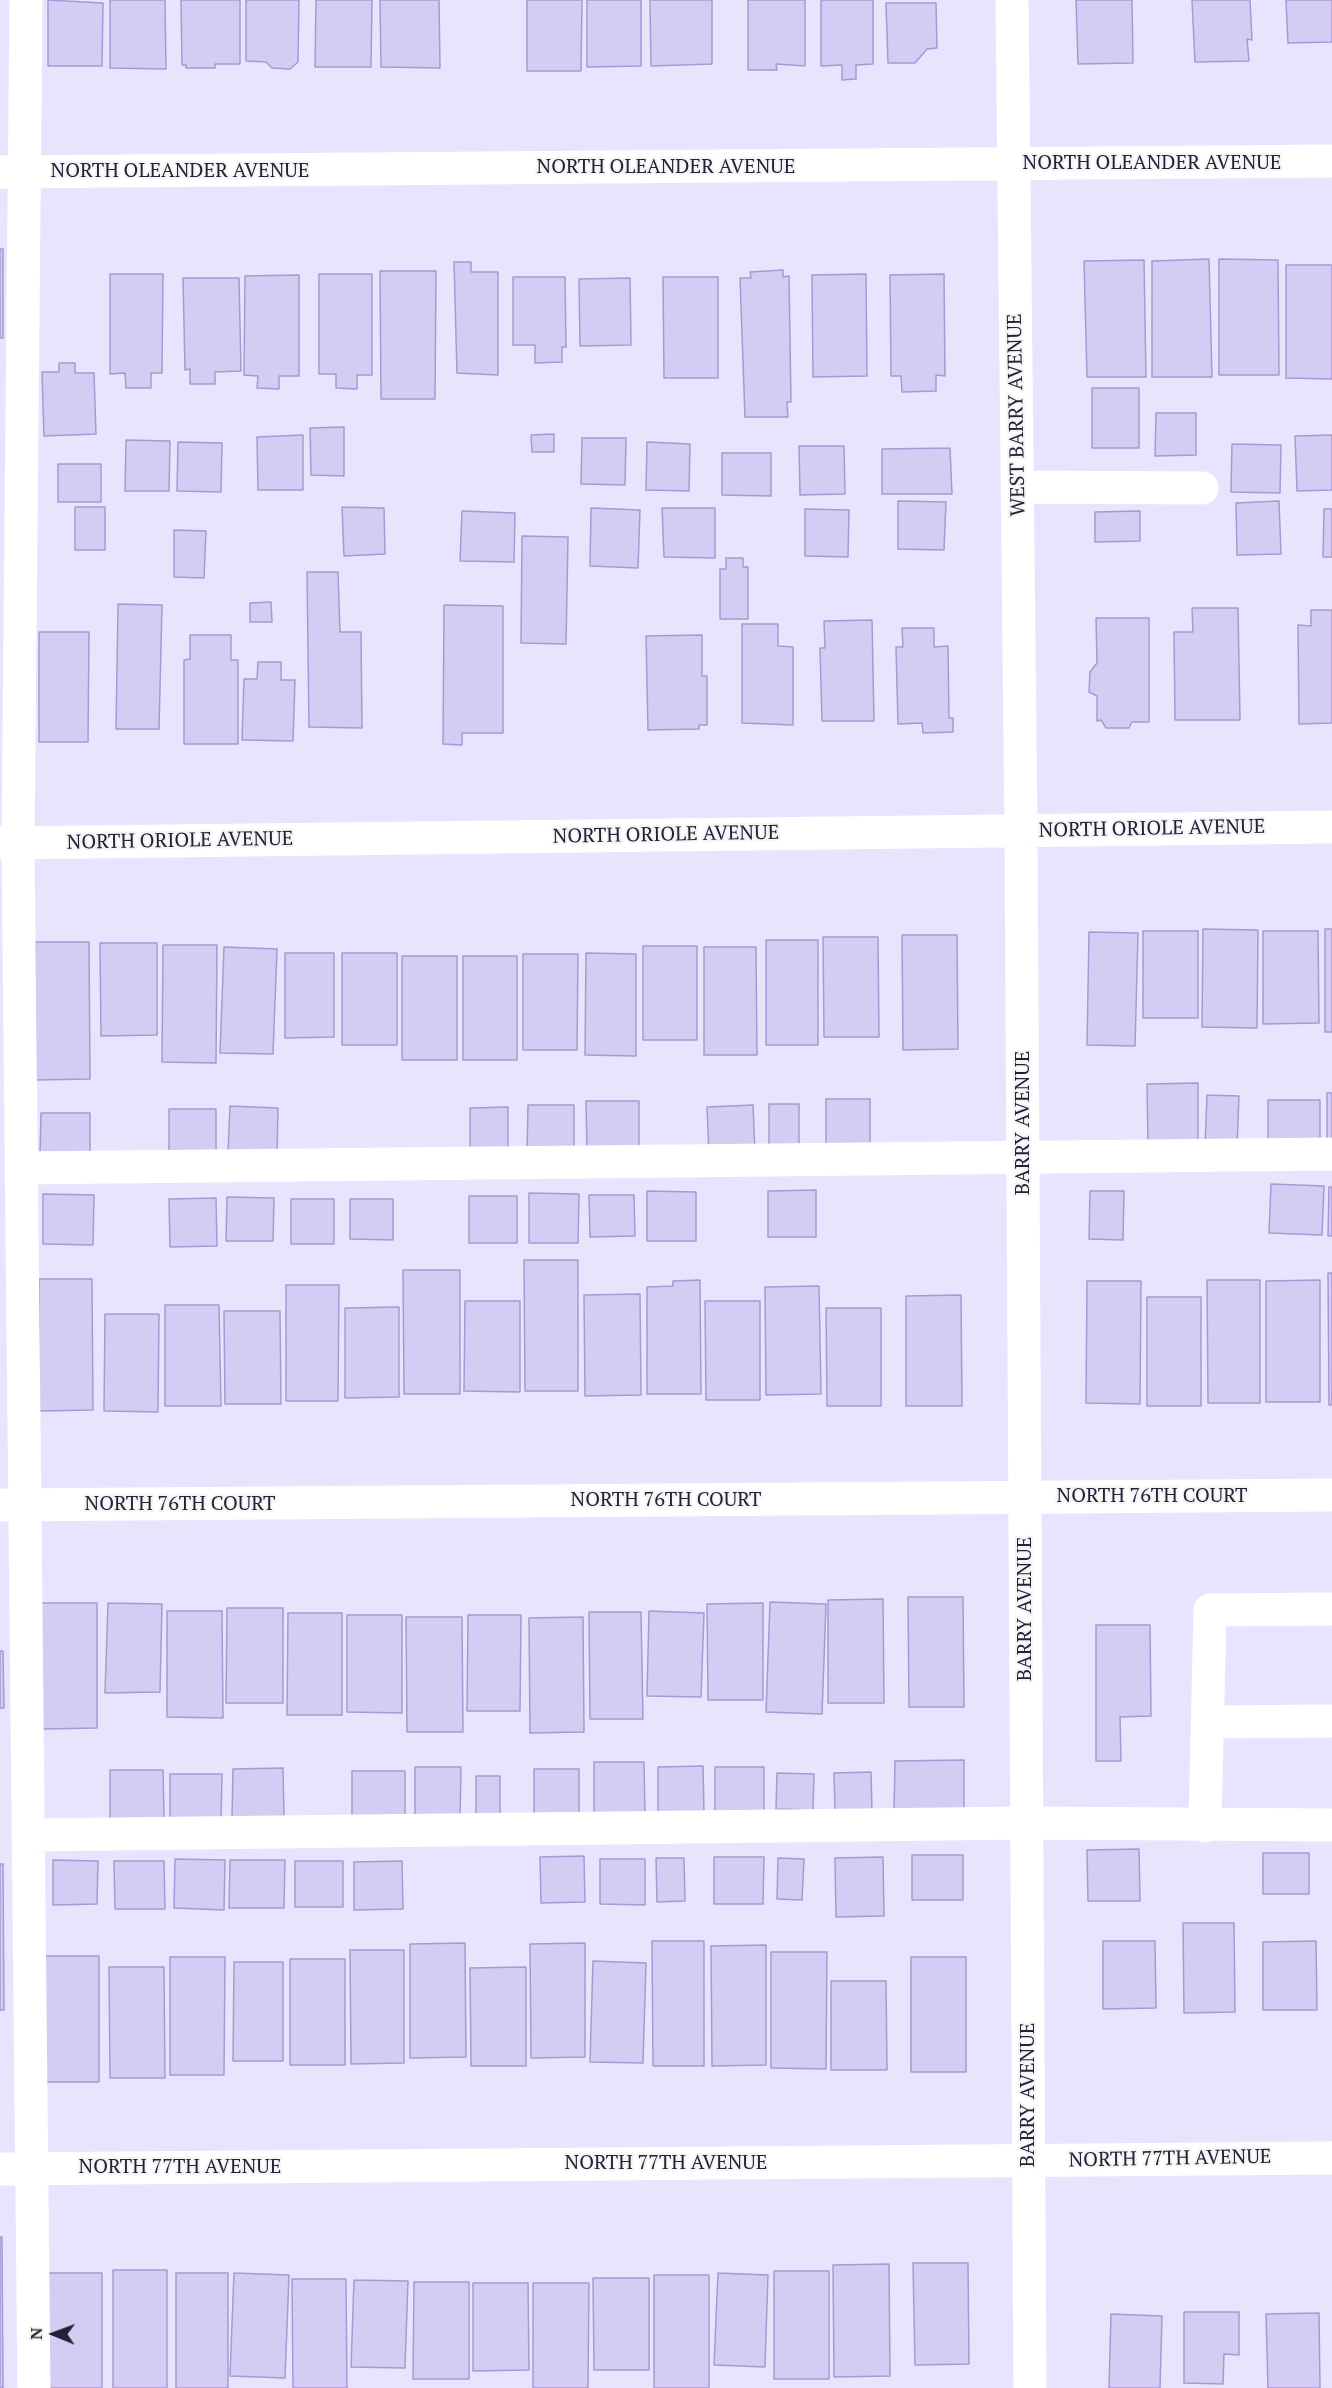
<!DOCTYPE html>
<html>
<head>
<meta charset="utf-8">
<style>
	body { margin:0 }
	#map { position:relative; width:1332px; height:2388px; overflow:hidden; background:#e9e4fd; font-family:"PT Serif",serif }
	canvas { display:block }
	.north { position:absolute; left:24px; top:2304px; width:60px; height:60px; -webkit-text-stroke:4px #f5f5f5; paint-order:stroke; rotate:271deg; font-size:16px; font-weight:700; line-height:24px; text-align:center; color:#272138 }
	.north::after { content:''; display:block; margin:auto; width:21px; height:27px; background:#272138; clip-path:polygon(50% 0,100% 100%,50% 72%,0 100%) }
</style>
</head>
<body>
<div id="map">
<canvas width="1332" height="2388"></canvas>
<div class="north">N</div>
</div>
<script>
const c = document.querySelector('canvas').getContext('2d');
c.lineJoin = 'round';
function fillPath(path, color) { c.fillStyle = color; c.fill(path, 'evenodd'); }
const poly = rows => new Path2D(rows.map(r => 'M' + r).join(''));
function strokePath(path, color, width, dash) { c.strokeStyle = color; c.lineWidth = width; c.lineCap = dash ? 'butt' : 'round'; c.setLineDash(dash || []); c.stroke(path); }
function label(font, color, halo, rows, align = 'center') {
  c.font = font + ' "PT Serif",serif'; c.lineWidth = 4.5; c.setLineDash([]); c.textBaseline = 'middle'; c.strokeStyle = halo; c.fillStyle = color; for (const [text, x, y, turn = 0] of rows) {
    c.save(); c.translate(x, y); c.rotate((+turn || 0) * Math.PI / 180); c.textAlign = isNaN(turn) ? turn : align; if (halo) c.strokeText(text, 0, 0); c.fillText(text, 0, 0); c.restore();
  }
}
const building = poly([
	[48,0,103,3,102,66,48,66,48,0],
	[110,0,165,0,166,69,110,68,110,0],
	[181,0,240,0,240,64,215,64,215,68,186,68,186,65,182,65,181,0],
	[246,0,299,0,298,62,290,69,272,68,266,62,246,61,246,0],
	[316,0,372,0,371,67,315,67,316,0],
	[380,0,439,0,440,68,381,67,380,0],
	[527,0,582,0,581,71,527,71,527,0],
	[587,0,641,0,641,66,587,67,587,0],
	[650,0,712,0,712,64,651,66,650,0],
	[748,0,805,0,805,66,776,64,777,70,748,70,748,0],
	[821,0,873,0,873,64,856,65,856,79,842,80,842,65,821,66,821,0],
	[1076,0,1132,0,1133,63,1078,64,1076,0],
	[1192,0,1250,0,1252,40,1247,39,1249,61,1195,62,1192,0],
	[1286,0,1332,0,1332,42,1288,43,1286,0],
	[886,3,936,3,937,48,927,49,915,63,888,63,886,3],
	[0,249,3,249,3,338,0,338,0,249],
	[1209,259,1212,377,1152,377,1152,261,1209,259],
	[1219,259,1278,260,1279,375,1219,375,1219,259],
	[1144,260,1146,377,1087,377,1084,261,1144,260],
	[454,262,471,262,471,272,498,272,498,375,457,373,454,262],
	[1286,265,1332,265,1332,379,1286,378,1286,265],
	[783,270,783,277,789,276,791,402,787,402,788,417,745,417,740,278,751,278,750,272,783,270],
	[380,271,436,271,435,399,381,399,380,271],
	[110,274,163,274,162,373,151,373,151,388,126,388,125,373,110,374,110,274],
	[319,274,372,274,372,375,357,375,357,389,336,388,336,374,319,374,319,274],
	[866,274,867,376,813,377,812,275,866,274],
	[944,274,945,376,936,375,936,391,902,392,901,376,891,376,890,275,944,274],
	[299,275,299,376,279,376,279,389,257,388,258,376,244,375,245,276,299,275],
	[513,277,565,277,566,347,562,347,562,362,535,363,535,345,513,345,513,277],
	[663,277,718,277,718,378,664,378,663,277],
	[183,278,239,278,241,371,215,372,215,384,190,384,190,369,185,370,183,278],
	[630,278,631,345,580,346,579,279,630,278],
	[59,363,75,363,75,373,94,373,96,434,44,436,42,372,59,372,59,363],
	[1092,388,1139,388,1139,448,1092,448,1092,388],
	[1156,413,1196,413,1196,455,1155,456,1156,413],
	[344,427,344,476,311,475,310,428,344,427],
	[554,434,554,452,532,452,531,435,554,434],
	[303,435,303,490,258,490,257,437,303,435],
	[1332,435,1332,490,1297,491,1295,436,1332,435],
	[582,438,626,438,625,485,581,484,582,438],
	[126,440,170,441,169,491,125,491,126,440],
	[178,442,222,443,221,492,177,491,178,442],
	[647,442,690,444,689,491,646,490,647,442],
	[1232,444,1281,445,1280,493,1231,492,1232,444],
	[799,446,844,446,845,494,800,495,799,446],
	[950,448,952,494,882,494,882,449,950,448],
	[722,453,771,453,771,496,722,495,722,453],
	[58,464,101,464,101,502,58,502,58,464],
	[898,501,946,502,944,550,898,549,898,501],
	[1279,501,1281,554,1237,555,1236,503,1279,501],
	[75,507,105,507,105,550,75,550,75,507],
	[342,507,384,508,385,554,344,556,342,507],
	[591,508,640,510,638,568,590,566,591,508],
	[662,508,715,508,715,558,664,557,662,508],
	[805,509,849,510,848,557,805,556,805,509],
	[1324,509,1332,509,1332,557,1323,557,1324,509],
	[462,511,515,513,514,562,460,561,462,511],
	[1140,511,1140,541,1095,542,1095,512,1140,511],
	[174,530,206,531,204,578,174,577,174,530],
	[522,536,568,537,566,644,521,643,522,536],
	[726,558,743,558,743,567,748,567,748,619,720,619,720,569,726,569,726,558],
	[307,572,338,572,340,632,361,632,362,728,309,727,307,572],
	[271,602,272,622,250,622,250,603,271,602],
	[118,604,162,605,159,729,116,729,118,604],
	[444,605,503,606,503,733,462,733,462,745,443,744,444,605],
	[1192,608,1238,608,1240,720,1175,720,1174,632,1193,632,1192,608],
	[1311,610,1332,610,1332,723,1299,724,1298,625,1311,626,1311,610],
	[1096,618,1149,618,1149,722,1132,722,1129,728,1106,728,1101,720,1097,721,1097,696,1089,692,1090,672,1097,663,1096,618],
	[872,620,874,721,822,721,820,648,825,648,824,621,872,620],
	[742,624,778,624,778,646,793,647,793,725,742,723,742,624],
	[902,628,934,628,934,647,948,646,949,718,953,718,953,732,923,733,922,723,898,724,896,647,903,647,902,628],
	[39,632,89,632,88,742,39,742,39,632],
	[190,635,231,635,231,660,238,660,238,744,184,744,184,660,190,659,190,635],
	[702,635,702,676,707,676,707,725,699,725,699,729,648,730,646,636,702,635],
	[258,662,281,662,281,680,295,680,293,741,242,740,244,679,257,679,258,662],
	[1203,929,1258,930,1257,1028,1202,1027,1203,929],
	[1325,929,1332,929,1332,1032,1325,1032,1325,929],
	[1143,931,1198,931,1198,1018,1143,1018,1143,931],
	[1263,931,1318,931,1319,1023,1263,1024,1263,931],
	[1089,932,1138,933,1135,1046,1087,1045,1089,932],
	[902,935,957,935,958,1049,903,1050,902,935],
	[823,937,878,937,879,1037,824,1037,823,937],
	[766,940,818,940,818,1045,766,1045,766,940],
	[35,942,89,942,90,1079,36,1080,35,942],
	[100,943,157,943,157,1035,101,1036,100,943],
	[163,945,217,945,216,1063,162,1062,163,945],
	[643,946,697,946,697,1040,643,1040,643,946],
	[224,947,277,949,273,1054,220,1053,224,947],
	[704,947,756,947,757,1055,704,1055,704,947],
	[285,953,334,953,334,1037,285,1038,285,953],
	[342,953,397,953,397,1045,342,1045,342,953],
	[586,953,636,954,636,1056,585,1055,586,953],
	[523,954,578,954,577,1050,523,1050,523,954],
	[402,956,457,956,457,1060,402,1060,402,956],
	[463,956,517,956,517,1060,463,1060,463,956],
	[1198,1083,1198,1145,1148,1145,1147,1084,1198,1083],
	[1327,1093,1332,1093,1332,1146,1327,1146,1327,1093],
	[1207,1095,1239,1096,1237,1147,1205,1146,1207,1095],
	[826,1099,870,1099,870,1149,826,1149,826,1099],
	[1268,1100,1320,1100,1320,1147,1268,1147,1268,1100],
	[586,1101,639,1101,639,1153,587,1153,586,1101],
	[769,1104,799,1104,799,1148,769,1148,769,1104],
	[528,1105,574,1105,574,1151,527,1150,528,1105],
	[753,1105,755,1153,709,1155,707,1107,753,1105],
	[230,1106,278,1108,277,1155,228,1152,230,1106],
	[508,1107,508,1153,470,1154,470,1108,508,1107],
	[169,1109,216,1109,216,1153,169,1153,169,1109],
	[41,1113,90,1113,90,1157,40,1157,41,1113],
	[1271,1184,1324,1186,1322,1235,1269,1233,1271,1184],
	[1329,1187,1332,1187,1332,1236,1328,1236,1329,1187],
	[816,1190,816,1237,768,1237,768,1191,816,1190],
	[647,1191,696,1192,696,1241,647,1241,647,1191],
	[1090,1191,1124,1191,1123,1240,1089,1239,1090,1191],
	[529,1193,579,1194,578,1243,529,1243,529,1193],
	[43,1194,94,1195,93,1245,43,1244,43,1194],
	[589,1195,634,1195,635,1236,590,1237,589,1195],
	[469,1196,517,1196,517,1243,469,1243,469,1196],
	[227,1197,274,1198,273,1241,226,1241,227,1197],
	[216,1198,217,1246,170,1247,169,1199,216,1198],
	[291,1199,334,1199,334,1244,291,1244,291,1199],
	[350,1199,393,1199,393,1240,350,1239,350,1199],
	[524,1260,578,1260,578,1391,525,1391,524,1260],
	[403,1270,460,1270,460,1394,404,1394,403,1270],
	[1328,1273,1332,1273,1332,1405,1329,1405,1328,1273],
	[39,1279,92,1279,93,1410,39,1411,39,1279],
	[700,1280,701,1394,647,1394,647,1287,673,1286,673,1281,700,1280],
	[1207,1280,1260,1280,1260,1403,1208,1403,1207,1280],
	[1320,1280,1320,1402,1266,1402,1266,1281,1320,1280],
	[1087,1281,1141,1281,1140,1404,1086,1403,1087,1281],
	[286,1285,339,1285,338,1401,286,1401,286,1285],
	[819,1286,821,1394,766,1395,765,1287,819,1286],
	[640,1294,641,1395,585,1396,584,1295,640,1294],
	[961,1295,962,1406,906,1406,906,1296,961,1295],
	[1147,1297,1201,1297,1201,1406,1147,1406,1147,1297],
	[465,1301,520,1301,520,1392,464,1391,465,1301],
	[705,1301,760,1301,760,1400,706,1400,705,1301],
	[165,1305,219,1305,221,1406,165,1406,165,1305],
	[399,1307,399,1397,345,1398,345,1308,399,1307],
	[826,1308,881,1308,881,1406,827,1406,826,1308],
	[224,1311,280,1311,281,1404,225,1404,224,1311],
	[105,1314,159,1314,158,1412,104,1411,105,1314],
	[908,1597,963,1597,964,1707,909,1707,908,1597],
	[883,1599,884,1703,828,1703,828,1600,883,1599],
	[770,1602,826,1604,822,1714,766,1712,770,1602],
	[41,1603,97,1603,97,1728,42,1729,41,1603],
	[108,1603,162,1604,160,1692,105,1693,108,1603],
	[763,1603,763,1700,708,1700,707,1604,763,1603],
	[227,1608,283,1608,283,1703,226,1703,227,1608],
	[167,1611,222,1611,223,1718,167,1717,167,1611],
	[649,1611,704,1613,701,1697,647,1696,649,1611],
	[589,1612,641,1612,643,1719,590,1719,589,1612],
	[288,1613,342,1613,342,1715,287,1715,288,1613],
	[347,1615,402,1615,402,1713,347,1712,347,1615],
	[468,1615,521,1615,520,1711,467,1711,468,1615],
	[406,1617,462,1617,463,1732,407,1732,406,1617],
	[583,1617,584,1732,530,1733,529,1618,583,1617],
	[1096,1625,1150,1625,1151,1716,1120,1717,1121,1761,1096,1761,1096,1625],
	[0,1651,3,1651,4,1708,0,1708,0,1651],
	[964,1760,964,1812,894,1812,895,1761,964,1760],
	[594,1762,644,1762,645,1813,594,1814,594,1762],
	[703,1766,704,1813,658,1814,658,1767,703,1766],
	[415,1767,461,1767,460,1817,415,1817,415,1767],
	[715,1767,764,1767,764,1813,715,1814,715,1767],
	[283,1768,284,1818,232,1818,233,1769,283,1768],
	[534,1769,579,1769,579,1814,534,1814,534,1769],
	[110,1770,163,1770,164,1819,110,1819,110,1770],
	[352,1771,405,1771,405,1817,352,1818,352,1771],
	[871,1772,872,1811,835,1812,834,1773,871,1772],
	[777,1773,814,1774,813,1810,776,1809,777,1773],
	[170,1774,222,1774,221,1819,170,1819,170,1774],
	[476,1776,500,1776,500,1815,476,1815,476,1776],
	[1139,1849,1140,1901,1088,1901,1087,1850,1139,1849],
	[1263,1853,1309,1853,1309,1894,1263,1894,1263,1853],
	[912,1855,963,1855,963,1900,912,1900,912,1855],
	[584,1856,585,1902,541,1903,540,1857,584,1856],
	[714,1857,764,1857,763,1904,714,1904,714,1857],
	[883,1857,884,1916,836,1917,835,1858,883,1857],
	[656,1858,684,1858,685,1901,657,1902,656,1858],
	[778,1858,804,1859,802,1900,777,1899,778,1858],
	[175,1859,225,1860,224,1910,174,1908,175,1859],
	[600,1859,645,1859,645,1905,600,1904,600,1859],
	[53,1860,98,1861,97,1904,53,1905,53,1860],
	[230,1860,285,1860,284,1908,229,1908,230,1860],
	[114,1861,164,1861,165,1909,115,1909,114,1861],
	[295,1861,343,1861,343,1907,295,1907,295,1861],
	[402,1861,403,1909,354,1910,354,1862,402,1861],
	[0,1864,3,1864,4,2010,0,2010,0,1864],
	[1183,1923,1234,1923,1235,2012,1184,2013,1183,1923],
	[652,1941,704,1941,704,2066,653,2066,652,1941],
	[1103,1941,1155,1941,1156,2008,1103,2009,1103,1941],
	[1316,1941,1317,2010,1263,2010,1263,1942,1316,1941],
	[465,1943,466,2057,410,2058,410,1944,465,1943],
	[585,1943,585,2057,531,2058,530,1944,585,1943],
	[766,1945,766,2065,712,2066,711,1946,766,1945],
	[350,1950,404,1950,404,2063,351,2064,350,1950],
	[771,1952,827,1952,826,2069,771,2068,771,1952],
	[45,1956,99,1956,99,2082,45,2082,45,1956],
	[170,1957,225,1957,224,2075,170,2075,170,1957],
	[911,1957,966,1957,966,2072,911,2072,911,1957],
	[290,1959,345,1959,345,2065,290,2065,290,1959],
	[593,1961,646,1963,643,2063,590,2062,593,1961],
	[234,1962,283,1962,283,2061,233,2061,234,1962],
	[109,1967,164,1967,165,2078,110,2078,109,1967],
	[526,1967,526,2066,471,2066,470,1968,526,1967],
	[831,1981,886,1981,887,2070,831,2070,831,1981],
	[0,2237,2,2237,3,2388,0,2388,0,2237],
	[913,2263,968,2263,969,2364,915,2365,913,2263],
	[889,2264,890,2376,834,2377,833,2265,889,2264],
	[113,2270,167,2270,167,2388,113,2388,113,2270],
	[774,2271,829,2271,829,2379,774,2379,774,2271],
	[48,2273,102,2273,102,2388,48,2388,48,2273],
	[176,2273,228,2273,228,2388,176,2388,176,2273],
	[234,2273,289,2275,285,2378,230,2376,234,2273],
	[718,2273,768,2275,765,2367,714,2365,718,2273],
	[654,2275,709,2275,709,2388,654,2388,654,2275],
	[593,2278,649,2278,649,2370,594,2370,593,2278],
	[292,2279,346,2279,347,2388,293,2388,292,2279],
	[354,2280,408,2281,405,2368,351,2367,354,2280],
	[414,2282,469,2282,469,2379,413,2379,414,2282],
	[473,2283,528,2283,529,2370,473,2371,473,2283],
	[533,2283,589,2283,588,2388,533,2388,533,2283],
	[1184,2312,1239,2312,1239,2355,1224,2354,1223,2384,1184,2383,1184,2312],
	[1319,2313,1320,2388,1268,2388,1266,2314,1319,2313],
	[1111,2314,1162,2316,1160,2388,1109,2388,1111,2314]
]);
const minor = poly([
	[26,0,18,843,34,2388],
	[1012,0,1021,831,1030,2388],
	[0,172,1332,161],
	[1018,487,1202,488],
	[0,843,1332,827],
	[21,1168,1332,1154],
	[0,1505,1332,1495],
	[1207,1722,1332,1721],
	[1205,1826,1210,1610,1332,1609],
	[28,1835,1026,1823,1332,1825],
	[0,2169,1332,2158]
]);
const streetNames = [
	["NORTH OLEANDER AVENUE",1152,163],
	["NORTH OLEANDER AVENUE",666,167],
	["NORTH OLEANDER AVENUE",180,171],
	["WEST BARRY AVENUE",1017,415,-91],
	["NORTH ORIOLE AVENUE",1152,829,-1],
	["NORTH ORIOLE AVENUE",666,835,-1],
	["NORTH ORIOLE AVENUE",180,841,-1],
	["BARRY AVENUE",1023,1123,-90],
	["NORTH 76TH COURT",1152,1496],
	["NORTH 76TH COURT",666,1500],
	["NORTH 76TH COURT",180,1504],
	["BARRY AVENUE",1025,1609,-90],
	["BARRY AVENUE",1028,2095,-90],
	["NORTH 77TH AVENUE",1170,2159,-1],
	["NORTH 77TH AVENUE",666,2163],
	["NORTH 77TH AVENUE",180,2167]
];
fillPath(building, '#d4ccf3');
strokePath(building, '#a799d3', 1.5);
strokePath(minor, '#fff', 33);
label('20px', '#272138', '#f5f5f5', streetNames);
</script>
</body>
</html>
